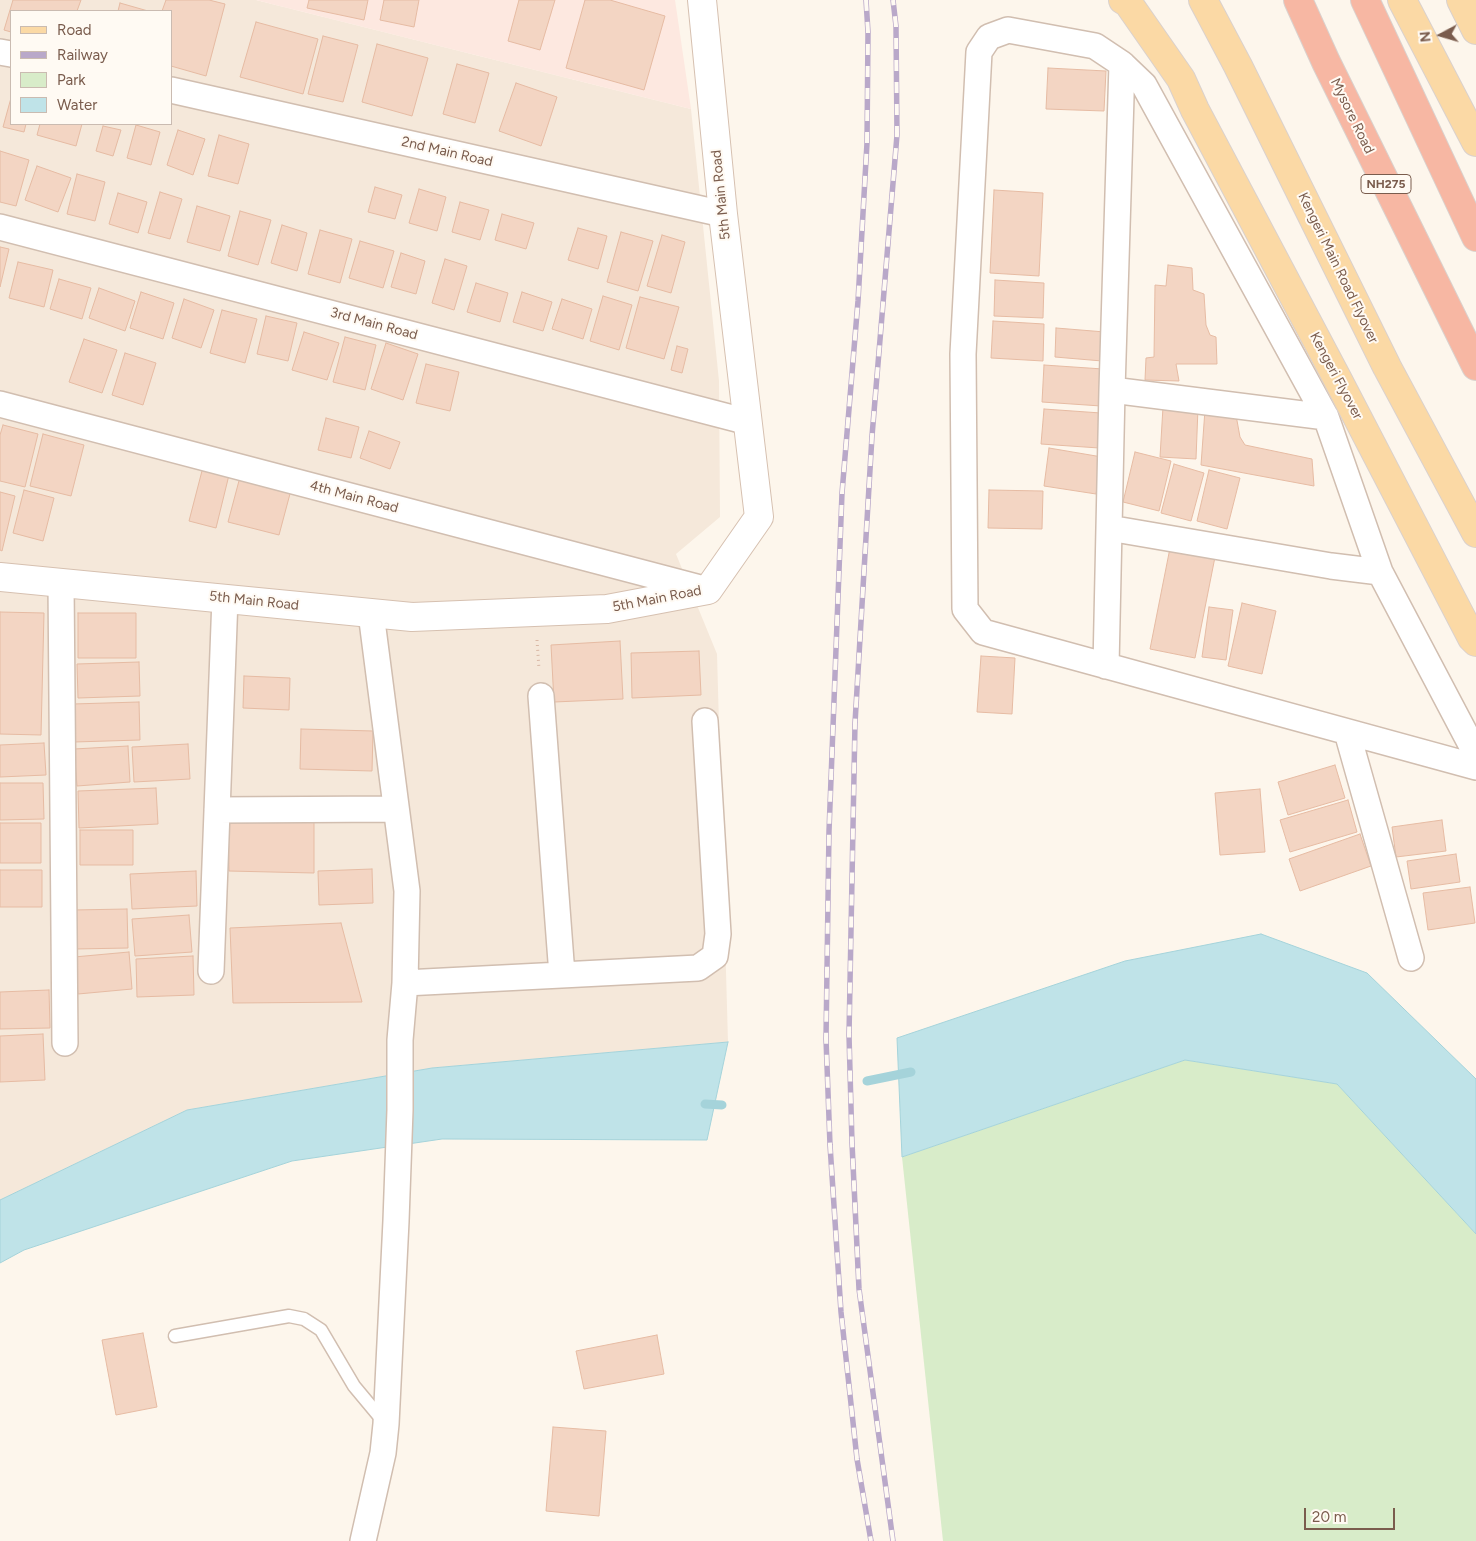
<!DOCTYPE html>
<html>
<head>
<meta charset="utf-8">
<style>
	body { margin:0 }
	#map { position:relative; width:1476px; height:1541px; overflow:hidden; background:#fdf6ec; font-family:Figtree,sans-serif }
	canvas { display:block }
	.legend { position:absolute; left:10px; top:10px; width:162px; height:115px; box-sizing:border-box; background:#fffaf3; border:1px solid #cabbb1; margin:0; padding:6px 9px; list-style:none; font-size:15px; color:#7a5c4d }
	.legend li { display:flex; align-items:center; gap:10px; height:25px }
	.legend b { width:25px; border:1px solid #cabbb1 }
	.north { position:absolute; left:1416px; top:10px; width:50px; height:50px; -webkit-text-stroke:4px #fffaf3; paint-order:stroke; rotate:264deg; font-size:14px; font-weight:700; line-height:20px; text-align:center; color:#7a5c4d }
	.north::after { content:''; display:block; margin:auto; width:18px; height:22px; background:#7a5c4d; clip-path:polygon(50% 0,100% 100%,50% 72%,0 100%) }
	.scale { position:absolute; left:1304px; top:1508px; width:91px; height:22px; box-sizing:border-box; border:2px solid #7a5c4d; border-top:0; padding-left:6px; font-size:15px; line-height:18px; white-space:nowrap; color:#7a5c4d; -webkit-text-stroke:4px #fffaf3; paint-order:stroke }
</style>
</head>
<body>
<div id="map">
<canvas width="1476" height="1541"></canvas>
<ul class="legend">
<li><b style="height:6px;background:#fbd9a5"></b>Road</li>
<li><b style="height:6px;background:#b9a8c9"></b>Railway</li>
<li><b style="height:14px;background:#d8ecc9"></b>Park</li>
<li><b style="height:14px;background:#bfe3e8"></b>Water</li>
</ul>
<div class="north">N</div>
<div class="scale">20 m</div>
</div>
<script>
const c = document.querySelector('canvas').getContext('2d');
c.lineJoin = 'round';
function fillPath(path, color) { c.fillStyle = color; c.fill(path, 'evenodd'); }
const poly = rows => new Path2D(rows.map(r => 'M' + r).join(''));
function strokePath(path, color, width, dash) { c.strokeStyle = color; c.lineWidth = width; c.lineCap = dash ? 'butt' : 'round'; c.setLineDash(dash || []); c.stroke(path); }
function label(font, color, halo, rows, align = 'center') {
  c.font = font + ' Figtree,sans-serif'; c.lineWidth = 4; c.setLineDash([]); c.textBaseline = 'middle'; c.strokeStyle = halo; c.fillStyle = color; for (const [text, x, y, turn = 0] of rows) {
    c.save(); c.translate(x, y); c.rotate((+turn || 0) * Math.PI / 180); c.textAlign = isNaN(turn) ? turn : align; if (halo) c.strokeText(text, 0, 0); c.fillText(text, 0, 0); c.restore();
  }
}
const residential = poly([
	[0,0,256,0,691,109,719,381,720,517,676,554,717,654,728,1042,432,1068,187,1110,0,1200],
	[11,11,171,11,171,124,11,124]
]);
const commercial = poly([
	[256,0,675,0,691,109]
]);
const green = poly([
	[1185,1060,1337,1084,1476,1234,1476,1541,943,1541,902,1157]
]);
const water = poly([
	[1261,934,1367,973,1476,1079,1476,1234,1337,1084,1185,1060,902,1157,897,1038,1125,961,1261,934],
	[728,1042,707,1140,442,1139,292,1161,24,1250,0,1263,0,1200,187,1110,432,1068,728,1042]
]);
const stream = poly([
	[867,1081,911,1072],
	[705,1104,722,1105]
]);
const building = poly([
	[13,0,81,0,77,11,11,11,11,32,4,30,13,0],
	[166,0,209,0,225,4,206,76,171,66,171,11,162,11,166,0],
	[309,0,368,0,364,20,307,8,309,0],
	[384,0,419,0,414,27,380,20,384,0],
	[519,0,555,0,540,50,508,41,519,0],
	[585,0,610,0,665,16,644,90,566,68,585,0],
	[120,3,148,11,118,11,120,3],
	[256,22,318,39,303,94,240,77,256,22],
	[323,36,358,45,343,102,308,94,323,36],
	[377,44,428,58,412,116,362,102,377,44],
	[457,64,489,73,475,123,443,114,457,64],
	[1048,68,1106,71,1104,111,1046,109,1048,68],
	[516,83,557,97,541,146,499,131,516,83],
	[11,98,11,124,26,124,24,132,3,127,11,98],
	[40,124,82,124,76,146,37,135,40,124],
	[136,125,160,132,151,165,127,158,136,125],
	[103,126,121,130,113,156,96,151,103,126],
	[178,130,205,139,193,175,167,165,178,130],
	[219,135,249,144,238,184,208,176,219,135],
	[0,151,29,160,16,206,0,202,0,151],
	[37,166,71,178,58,212,25,200,37,166],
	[77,174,105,182,95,221,67,214,77,174],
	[375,187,402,195,395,219,368,212,375,187],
	[419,189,446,197,437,231,409,223,419,189],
	[994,190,1043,193,1039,276,990,273,994,190],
	[160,192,182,199,170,239,148,233,160,192],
	[118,193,147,202,138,233,109,224,118,193],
	[460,202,489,210,480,240,452,232,460,202],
	[197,206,230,216,220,251,187,242,197,206],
	[240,211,271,220,258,265,228,256,240,211],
	[502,214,534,223,526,249,495,240,502,214],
	[282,225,307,233,297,271,271,263,282,225],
	[578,228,607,236,598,269,568,260,578,228],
	[320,230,352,239,340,283,308,274,320,230],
	[621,232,653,241,638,291,607,282,621,232],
	[662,235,685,242,671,293,647,286,662,235],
	[360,241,394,251,383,288,349,278,360,241],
	[0,247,9,249,0,287,0,247],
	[401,253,425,261,416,294,391,287,401,253],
	[445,259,467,266,454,310,432,303,445,259],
	[18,262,53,270,44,307,9,298,18,262],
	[1168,265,1192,268,1193,290,1204,294,1206,325,1210,335,1216,337,1217,364,1176,364,1179,381,1145,380,1146,358,1154,357,1155,285,1166,286,1168,265],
	[59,279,91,288,82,319,50,309,59,279],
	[995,280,1044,283,1043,318,994,316,995,280],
	[476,283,508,293,500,322,467,312,476,283],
	[99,288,135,301,125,331,89,318,99,288],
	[141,292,174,303,163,339,130,328,141,292],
	[522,292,552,302,543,331,513,322,522,292],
	[603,296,632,305,619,350,590,341,603,296],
	[640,297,679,307,664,359,626,348,640,297],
	[184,299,214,310,201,348,172,338,184,299],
	[562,299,592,309,583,339,552,329,562,299],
	[222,310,257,319,245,363,210,353,222,310],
	[266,316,297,323,288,361,257,354,266,316],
	[993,321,1044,324,1043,361,991,358,993,321],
	[1056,328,1105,332,1102,361,1055,357,1056,328],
	[304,332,339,343,327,380,292,370,304,332],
	[345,337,376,345,365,390,333,382,345,337],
	[84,339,117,350,102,393,69,382,84,339],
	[386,343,418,354,403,400,371,389,386,343],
	[677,346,688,349,682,373,671,370,677,346],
	[125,353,156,363,143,405,112,395,125,353],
	[426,364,459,372,450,411,416,403,426,364],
	[1044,365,1103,369,1101,406,1042,402,1044,365],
	[1163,407,1198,408,1196,459,1160,457,1163,407],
	[1044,409,1101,413,1099,448,1041,444,1044,409],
	[1205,410,1236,415,1240,437,1245,445,1312,459,1314,486,1201,465,1205,410],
	[326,418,359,427,351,458,318,450,326,418],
	[3,425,38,434,25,487,0,481,0,435,3,425],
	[369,431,400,442,390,469,360,458,369,431],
	[43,434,84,445,71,496,30,486,43,434],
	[1049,448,1102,457,1096,494,1044,486,1049,448],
	[1135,452,1171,461,1159,511,1123,502,1135,452],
	[1174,464,1204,473,1191,521,1161,513,1174,464],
	[203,467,229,475,216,528,189,521,203,467],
	[1209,470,1240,478,1227,529,1197,521,1209,470],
	[240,477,291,490,279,535,228,522,240,477],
	[24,490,54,498,43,541,13,533,24,490],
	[989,490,1043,491,1042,529,988,528,989,490],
	[0,492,15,496,2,551,0,550,0,492],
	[1171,543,1216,552,1195,658,1150,649,1171,543],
	[1242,603,1276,611,1262,674,1228,666,1242,603],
	[1209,607,1233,610,1226,660,1202,657,1209,607],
	[0,612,44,613,41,735,0,734,0,612],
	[78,613,136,613,136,658,78,658,78,613],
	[620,641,623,699,554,702,551,645,620,641],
	[699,651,701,695,632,698,631,653,699,651],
	[981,656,1015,658,1012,714,977,712,981,656],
	[139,662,140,696,78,698,77,664,139,662],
	[244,676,290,678,289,710,243,708,244,676],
	[139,702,140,740,74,742,73,704,139,702],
	[301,729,373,731,372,771,300,769,301,729],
	[44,743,46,775,0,777,0,745,44,743],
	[188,744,190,779,134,782,132,747,188,744],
	[128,746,130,782,77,786,74,749,128,746],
	[1335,765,1345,798,1288,815,1278,782,1335,765],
	[0,783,43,783,44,819,0,820,0,783],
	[156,788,158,824,79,828,78,791,156,788],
	[1260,789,1265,852,1220,855,1215,793,1260,789],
	[1348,800,1357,832,1290,852,1280,820,1348,800],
	[298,816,314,822,314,873,229,871,228,818,298,816],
	[1442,820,1446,851,1396,857,1392,827,1442,820],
	[0,823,41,823,41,863,0,863,0,823],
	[80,830,133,830,133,865,80,865,80,830],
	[1360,834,1371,866,1300,891,1289,859,1360,834],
	[1456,854,1460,882,1411,889,1407,861,1456,854],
	[372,869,373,903,319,905,318,871,372,869],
	[0,870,42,870,42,907,0,907,0,870],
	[196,871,197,906,132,909,130,874,196,871],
	[1470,887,1475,923,1428,930,1423,893,1470,887],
	[127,909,128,948,75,949,74,910,127,909],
	[189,915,192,952,135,956,132,919,189,915],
	[341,923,362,1002,233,1003,230,928,341,923],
	[129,952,132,989,78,994,74,957,129,952],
	[193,956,194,995,137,997,136,959,193,956],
	[49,990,50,1028,0,1029,0,992,49,990],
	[43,1034,45,1080,0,1082,0,1036,43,1034],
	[143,1333,157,1407,116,1415,102,1340,143,1333],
	[657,1335,664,1374,584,1389,576,1351,657,1335],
	[553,1427,606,1431,599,1516,546,1511,553,1427]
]);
const path = poly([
	[537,640,539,669]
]);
const lane = poly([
	[175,1336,289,1316,304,1319,321,1330,354,1386,384,1422]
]);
const street = poly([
	[0,52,11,54],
	[1122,64,1144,85,1326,417],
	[171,90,723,214],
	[0,227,748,422],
	[1112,390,1326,417,1380,572,1476,754],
	[0,404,708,590],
	[1109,528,1331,566,1380,572],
	[61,583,65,1043],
	[1106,666,1112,390,1122,64,1095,46,1008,30,989,37,979,52,963,354,965,609,983,632,1476,767],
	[541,696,562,975],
	[1347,732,1411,958],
	[217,810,396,809],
	[211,971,225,598],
	[405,983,698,968,715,956,718,934,705,721],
	[363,1541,383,1453,386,1424,396,1221,400,1110,400,1040,405,983,407,891,371,613]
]);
const secondary = poly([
	[0,577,412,617,607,609,708,590,759,517,723,214,702,0]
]);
const primary = poly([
	[1123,0,1128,3,1181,79,1195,110,1338,380,1472,638,1476,642],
	[1203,0,1238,66,1387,367,1476,533],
	[1402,0,1476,142],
	[1461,0,1476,30]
]);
const highway = poly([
	[1298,0,1326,62,1476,366],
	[1365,0,1476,237]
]);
const rail = poly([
	[866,0,868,32,867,143,858,301,842,493,829,831,826,1039,830,1145,841,1312,857,1459,871,1541],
	[893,1541,859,1289,852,1143,849,1035,855,723,872,436,897,135,896,26,893,0]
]);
const shields = [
	[1386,184,50]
];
const shieldNames = [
	["NH275",1386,184]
];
const streetNames = [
	["Mysore Road",1352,116,64],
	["2nd Main Road",447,152,13],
	["5th Main Road",721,195,-96],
	["Kengeri Main Road Flyover",1338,268,64],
	["3rd Main Road",374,324,15],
	["Kengeri Flyover",1336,376,62],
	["4th Main Road",354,497,15],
	["5th Main Road",657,599,-11],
	["5th Main Road",254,601,6]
];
fillPath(residential, '#f5e8da');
fillPath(commercial, '#fde8e0');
fillPath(green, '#d8ecc9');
fillPath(water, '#bfe3e8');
strokePath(water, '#a5d3da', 1);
strokePath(stream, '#a5d3da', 9);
fillPath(building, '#f3d5c3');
strokePath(building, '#e6bba3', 1);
strokePath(lane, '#d1beb0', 15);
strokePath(street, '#d1beb0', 28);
strokePath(secondary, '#d6c0b0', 30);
strokePath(primary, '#dad1cd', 30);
strokePath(highway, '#dad1cd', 30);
strokePath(path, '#d9b8a5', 3, [1, 4]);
strokePath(lane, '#fff', 12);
strokePath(street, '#fff', 25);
strokePath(secondary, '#fff', 28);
strokePath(primary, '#fbd9a5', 28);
strokePath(highway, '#f7b7a3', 28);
strokePath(rail, '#b9a8c9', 5.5);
strokePath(rail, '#fffaf3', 4, [11]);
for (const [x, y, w] of shields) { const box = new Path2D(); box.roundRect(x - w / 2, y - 9.5, w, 19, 4); c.fillStyle = '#fffaf3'; c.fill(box); strokePath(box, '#7a5c4d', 1); }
label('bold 12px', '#7a5c4d', null, shieldNames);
label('14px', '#7a5c4d', '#fffaf3', streetNames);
</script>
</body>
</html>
